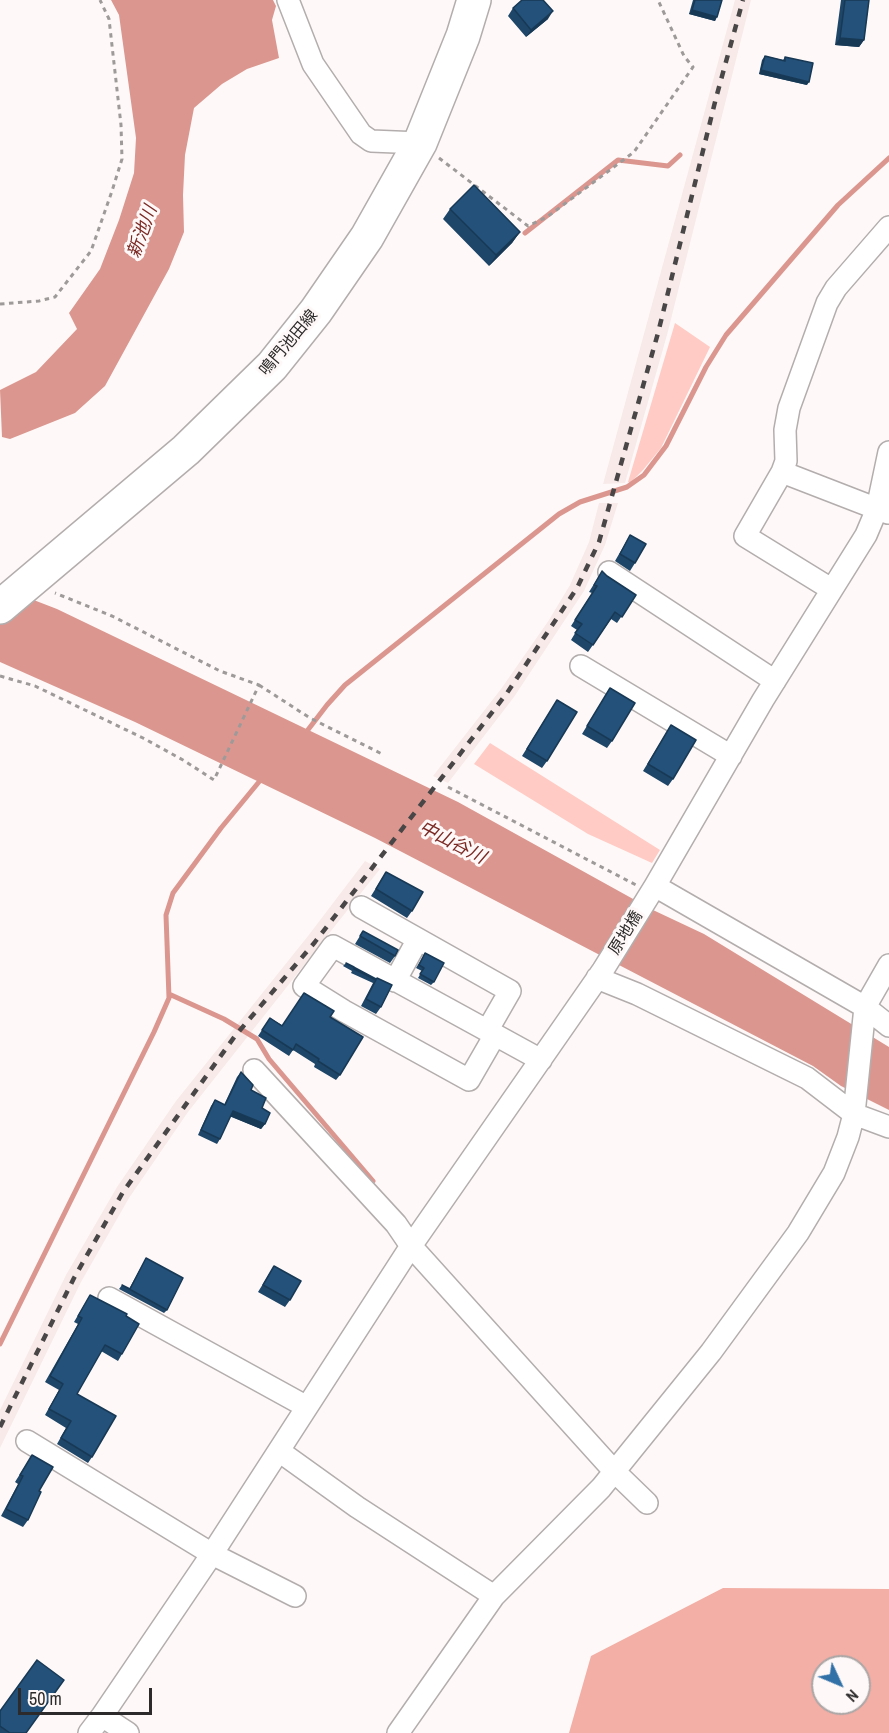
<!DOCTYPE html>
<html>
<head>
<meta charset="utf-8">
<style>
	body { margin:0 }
	#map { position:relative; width:889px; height:1733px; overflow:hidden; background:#fef9f8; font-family:"Archivo Narrow",sans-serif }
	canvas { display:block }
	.north { position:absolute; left:811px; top:1655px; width:60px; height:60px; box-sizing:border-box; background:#fef9f8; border:2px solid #aaa6a6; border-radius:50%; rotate:134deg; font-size:16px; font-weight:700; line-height:24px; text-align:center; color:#2c2a2a }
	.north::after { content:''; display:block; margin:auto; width:21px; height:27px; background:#3271a8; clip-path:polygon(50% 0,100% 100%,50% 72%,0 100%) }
	.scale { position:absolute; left:18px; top:1688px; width:134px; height:27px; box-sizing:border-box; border:3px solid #2c2a2a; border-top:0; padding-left:8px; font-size:18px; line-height:21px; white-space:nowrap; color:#2c2a2a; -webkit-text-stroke:4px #fef9f8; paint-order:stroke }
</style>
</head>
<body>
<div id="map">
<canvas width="889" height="1733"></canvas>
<div class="north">N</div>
<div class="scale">50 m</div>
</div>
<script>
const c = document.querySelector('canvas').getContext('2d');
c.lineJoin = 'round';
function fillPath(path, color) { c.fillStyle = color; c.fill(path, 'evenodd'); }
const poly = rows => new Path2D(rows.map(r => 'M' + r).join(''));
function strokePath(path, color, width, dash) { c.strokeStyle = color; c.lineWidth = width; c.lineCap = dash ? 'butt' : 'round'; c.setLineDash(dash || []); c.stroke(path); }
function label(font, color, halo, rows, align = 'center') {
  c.font = font + ' "Archivo Narrow","Noto Sans JP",sans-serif'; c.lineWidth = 6; c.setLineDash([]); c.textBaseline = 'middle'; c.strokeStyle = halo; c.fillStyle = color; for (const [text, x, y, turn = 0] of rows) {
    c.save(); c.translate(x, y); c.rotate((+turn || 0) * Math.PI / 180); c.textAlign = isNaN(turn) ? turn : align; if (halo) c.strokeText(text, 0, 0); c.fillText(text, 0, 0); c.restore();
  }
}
const built = poly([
	[735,0,751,0,667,335,625,483,603,484],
	[599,503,618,503,605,545,584,591,514,697,448,783,433,776,501,689,549,620,570,585,589,542],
	[365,861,380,869,188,1112,129,1198,81,1282,0,1448,0,1410,66,1275,117,1187,176,1101,308,936]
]);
const green = poly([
	[675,323,710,347,661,448,643,470,630,483,628,482],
	[490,743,660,850,652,863,588,834,474,764]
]);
const forest = poly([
	[723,1588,889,1589,889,1733,569,1733,591,1656],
	[823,1667,859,1667,859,1703,823,1703]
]);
const water = poly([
	[111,0,273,0,276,6,272,20,279,58,247,69,222,84,194,108,185,155,183,195,184,232,169,269,105,386,75,413,10,439,2,437,0,390,36,372,77,329,69,313,100,269,119,220,134,173,136,138,119,15],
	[0,587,57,609,458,802,653,910,704,934,889,1047,889,1110,841,1086,813,1066,375,838,135,722,0,662]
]);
const stream = poly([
	[525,233,618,160,668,166,680,155],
	[304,735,327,705,345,685,559,514,580,502,627,487,644,475,666,446,706,367,726,335,838,205,889,158],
	[169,994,224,1019,257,1039,269,1059,373,1181],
	[0,1344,154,1032,169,998,166,915,173,893,221,828,263,777]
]);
const path = poly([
	[439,158,528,226,547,217,634,152,693,67,684,56,658,0],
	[0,304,39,301,55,297,91,251,112,191,122,159,121,125,109,19,100,0],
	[0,676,35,686,143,738,183,760,214,780,259,685,220,671,112,616,55,593],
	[259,685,310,718,384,755],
	[448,787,636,885]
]);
const street = poly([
	[288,0,313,64,361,134,371,141,420,143],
	[782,472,888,513],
	[609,572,775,681],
	[831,589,745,536,782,472,786,461,785,430,789,408,827,303,836,288,889,227],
	[581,666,731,756],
	[655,886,865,1007,889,1026],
	[361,907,510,991,487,1031],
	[597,978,637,994,807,1078,854,1114,889,1127],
	[395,981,418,939],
	[495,1035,469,1080,344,1011,304,986,333,946,541,1060],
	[254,1070,396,1224,411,1246,614,1471,647,1503],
	[109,1298,307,1407],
	[27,1441,212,1554,295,1596],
	[279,1451,357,1507,494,1596],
	[102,1716,128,1733],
	[89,1733,102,1716,212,1554,411,1246,603,970,655,886,763,700,866,535,877,509,889,452],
	[398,1733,494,1596,601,1488,711,1352,798,1233,834,1173,848,1137,854,1114,865,1007,889,965]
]);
const primary = poly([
	[0,607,186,450,272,366,316,311,367,237,420,143,463,36,474,0]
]);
const rail = poly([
	[0,1427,74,1278,123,1192,235,1036,315,942,507,693,577,588,599,542,658,333,716,98,743,0]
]);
const wall = poly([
	[693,0,722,0,715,21,689,14],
	[841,0,869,0,864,40,859,47,835,45],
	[513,8,548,19,526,37,508,16],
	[765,56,783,60,785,57,807,85,759,74,762,60],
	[450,209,520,232,512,243,489,266,443,219],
	[630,535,635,563,630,571,615,561],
	[602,571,607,576,636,595,617,623,611,619,588,652,571,640,577,630,571,626,592,593,589,592],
	[610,688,612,741,607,748,582,734],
	[557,700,547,761,542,768,522,756],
	[671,725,673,779,668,786,643,771],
	[386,872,412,911,407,918,371,896],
	[363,931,395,956,390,963,355,944],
	[425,953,434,982,431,985,418,978,422,971,416,968],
	[346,963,376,979,381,1007,376,1014,361,1006,373,983,351,973,352,971,343,966],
	[330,1017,340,1075,336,1080,314,1067,315,1064,293,1050,289,1056,258,1036,270,1018,282,1025],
	[241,1072,262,1108,265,1124,261,1129,230,1116,220,1139,217,1144,198,1135,211,1106,215,1100,224,1105,237,1077],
	[146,1258,167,1310,164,1313,119,1289,122,1285,129,1289],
	[274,1266,290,1300,285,1307,258,1292],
	[90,1295,126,1316,122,1354,118,1361,101,1351,77,1394,92,1457,88,1463,57,1444,66,1428,45,1415,59,1390,45,1382,78,1324,74,1322],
	[32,1455,39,1491,28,1520,23,1527,1,1516,18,1484,15,1482],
	[0,1711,26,1733,0,1733]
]);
const shadedWall = poly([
	[692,10,717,17,715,21,689,14],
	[553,11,548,19,526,37,531,30],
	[840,38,864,40,859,47,835,45],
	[761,70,809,82,807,85,759,74],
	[520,232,512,243,489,266,496,255],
	[233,1111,265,1124,261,1129,229,1116]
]);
const building = poly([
	[522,0,543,0,553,11,531,30,513,8,522,0],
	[695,0,722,0,717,17,692,10,695,0],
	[845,0,869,0,864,40,840,38,845,0],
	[765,56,785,61,785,57,813,63,809,82,761,70,765,56],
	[474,185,520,232,496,255,450,209,474,185],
	[630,535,646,544,635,563,620,554,630,535],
	[602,571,607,576,636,595,622,617,615,612,593,645,575,633,582,624,575,620,597,586,594,585,602,571],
	[610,688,635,703,612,741,587,726,610,688],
	[557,700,577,712,547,761,527,749,557,700],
	[671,725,696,740,673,779,648,764,671,725],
	[386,872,423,892,412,911,376,889,386,872],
	[363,931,398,950,395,956,360,936,363,931],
	[425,953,444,963,434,982,420,974,424,968,419,965,425,953],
	[346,963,376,979,376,980,354,969,354,967,346,963],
	[377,978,392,985,381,1007,366,999,377,978],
	[304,993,334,1011,330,1017,363,1037,340,1075,318,1061,319,1059,296,1044,293,1050,262,1030,270,1018,282,1026,304,993],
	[241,1072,253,1085,251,1090,266,1098,262,1108,270,1113,265,1124,233,1111,220,1139,201,1130,215,1100,225,1105,241,1072],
	[146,1258,183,1278,167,1310,122,1285,130,1289,146,1258],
	[274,1266,301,1281,290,1300,263,1285,274,1266],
	[90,1295,127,1314,126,1316,139,1324,122,1354,105,1345,77,1394,116,1416,92,1457,61,1438,71,1421,49,1409,63,1384,50,1376,82,1318,78,1316,90,1295],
	[32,1455,53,1467,39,1491,41,1492,28,1520,6,1509,23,1476,20,1475,32,1455],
	[37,1660,64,1680,26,1733,10,1733,0,1726,0,1711,37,1660]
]);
const streetNames = [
	["鳴門池田線",289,343,-50],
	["原地橋",626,933,-58]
];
const waterNames = [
	["新池川",143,232,-70],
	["中山谷川",452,843,27]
];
fillPath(built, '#f8eae8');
fillPath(green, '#ffcbc4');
fillPath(forest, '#f3aea5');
fillPath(water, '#db978f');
strokePath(stream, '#db978f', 5);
strokePath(street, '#b3aead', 24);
strokePath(primary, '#b3aead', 36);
strokePath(path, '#9e9a99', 3, [4.5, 4.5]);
strokePath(street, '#fff', 21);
strokePath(primary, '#fff', 33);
strokePath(rail, '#484646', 4.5, [8, 8]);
fillPath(wall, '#1e4668');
fillPath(shadedWall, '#183955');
fillPath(building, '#235179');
strokePath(building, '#183955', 1.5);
label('16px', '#2c2a2a', '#fef9f8', streetNames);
label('italic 18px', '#7b2a25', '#fef9f8', waterNames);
</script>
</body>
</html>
